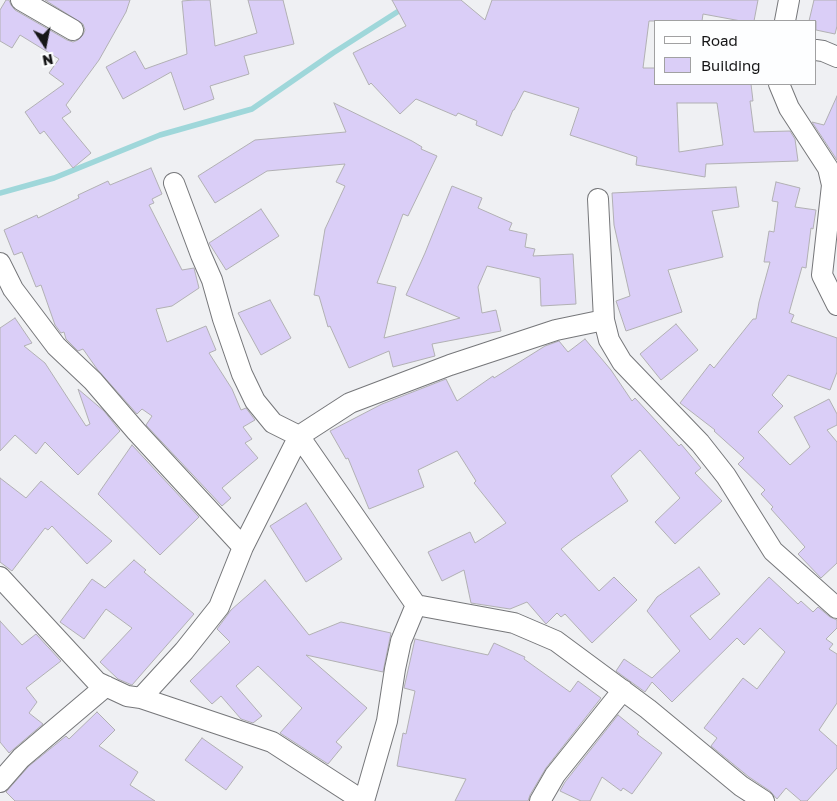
<!DOCTYPE html>
<html>
<head>
<meta charset="utf-8">
<style>
	body { margin:0 }
	#map { position:relative; width:837px; height:801px; overflow:hidden; background:#eff0f3; font-family:"Golos Text",sans-serif }
	canvas { display:block }
	.legend { position:absolute; left:654px; top:20px; width:162px; height:65px; box-sizing:border-box; background:#fdfeff; border:1px solid #a1a1a2; margin:0; padding:6px 9px; list-style:none; font-size:15px; color:#161617 }
	.legend li { display:flex; align-items:center; gap:10px; height:25px }
	.legend b { width:25px; border:1px solid #a1a1a2 }
	.north { position:absolute; left:20px; top:20px; width:50px; height:50px; -webkit-text-stroke:4px #fdfeff; paint-order:stroke; rotate:169deg; font-size:14px; font-weight:700; line-height:20px; text-align:center; color:#161617 }
	.north::after { content:''; display:block; margin:auto; width:18px; height:22px; background:#161617; clip-path:polygon(50% 0,100% 100%,50% 72%,0 100%) }
</style>
</head>
<body>
<div id="map">
<canvas width="837" height="801"></canvas>
<ul class="legend">
<li><b style="height:6px;background:#fff"></b>Road</li>
<li><b style="height:14px;background:#dacef7"></b>Building</li>
</ul>
<div class="north">N</div>
</div>
<script>
const c = document.querySelector('canvas').getContext('2d');
c.lineJoin = 'round';
const poly = rows => new Path2D(rows.map(r => 'M' + r).join(''));
function strokePath(path, color, width, dash) { c.strokeStyle = color; c.lineWidth = width; c.lineCap = dash ? 'butt' : 'round'; c.setLineDash(dash || []); c.stroke(path); }
function fillPath(path, color) { c.fillStyle = color; c.fill(path, 'evenodd'); }
const stream = poly([
	[0,193,54,178,160,135,252,109,333,53,416,0]
]);
const building = poly([
	[6,0,9,0,11,5,15,10,67,40,73,42,78,40,83,35,85,30,83,24,45,0,130,0,126,12,99,60,66,105,71,112,62,118,91,153,73,168,44,131,40,134,25,112,64,84,49,73,59,59,20,35,12,48,0,41,0,10,6,0],
	[194,0,210,0,215,46,257,33,248,0,283,0,294,44,244,56,249,74,210,86,214,99,184,110,171,72,123,99,106,67,135,51,145,69,187,54,182,1,194,0],
	[392,0,461,0,485,20,492,0,758,0,754,21,741,21,703,14,702,21,649,21,643,68,656,68,656,84,751,84,753,101,750,101,754,132,790,131,795,139,798,161,706,164,705,177,636,165,637,157,570,135,579,108,524,91,514,110,513,110,502,136,476,125,477,121,458,113,456,116,416,99,400,114,371,83,369,85,353,53,406,26,392,0],
	[677,103,717,103,723,145,679,152,677,103],
	[814,0,837,0,837,26,835,34,816,30,816,21,809,21,814,0],
	[837,96,837,160,812,122,824,125,837,96],
	[334,103,412,141,422,147,421,149,437,156,408,216,403,214,377,283,396,287,384,338,460,318,406,295,425,253,452,186,482,198,478,208,512,223,509,230,527,234,525,247,535,249,533,256,573,254,576,304,541,306,540,278,487,266,478,287,482,313,496,310,501,331,432,344,435,356,393,367,389,351,349,368,330,326,328,327,319,296,314,295,325,229,345,186,336,182,345,164,267,171,215,203,198,176,255,140,346,132,334,103],
	[151,168,162,194,152,199,154,203,149,205,182,270,194,268,199,288,172,306,156,309,167,342,206,326,216,350,209,353,232,389,241,410,246,408,255,420,243,427,252,439,245,443,258,458,222,488,231,498,222,506,146,425,152,416,142,409,137,414,97,369,83,349,78,351,66,339,64,332,61,333,55,325,41,285,36,287,22,252,14,255,4,230,37,215,38,218,79,198,78,195,108,181,110,185,151,168],
	[776,182,800,188,795,207,816,210,813,229,811,228,806,268,802,267,789,313,794,315,791,322,837,338,837,372,830,390,788,375,772,395,783,406,758,432,790,465,810,447,794,417,829,399,837,414,837,425,827,430,837,442,837,563,821,578,798,554,805,547,771,509,773,507,761,494,765,490,738,464,744,458,714,431,715,430,680,403,710,364,714,368,753,319,756,319,759,302,770,262,764,262,769,231,774,232,778,202,772,201,776,182],
	[736,187,739,207,712,211,723,257,668,270,682,312,626,331,616,301,630,296,614,225,612,193,736,187],
	[261,209,279,236,226,270,209,243,261,209],
	[270,300,291,338,261,355,238,313,270,300],
	[15,318,32,343,24,346,45,363,86,426,90,424,78,389,104,411,120,431,78,475,45,442,36,454,15,435,0,451,0,328,15,318],
	[676,324,698,350,661,380,640,354,676,324],
	[585,339,611,370,632,401,635,398,679,446,681,444,701,468,695,473,722,501,675,544,655,522,680,498,640,450,611,476,628,501,572,540,561,549,599,591,614,577,637,600,592,643,565,614,561,617,557,613,546,624,527,602,510,609,471,603,464,570,442,581,428,552,470,532,475,543,506,523,474,483,476,481,457,451,418,470,424,487,369,509,348,458,346,459,330,431,382,404,446,379,457,401,493,376,494,378,545,346,559,341,568,352,585,339],
	[132,445,199,517,160,555,98,494,132,445],
	[0,478,26,498,41,481,112,541,87,564,52,526,48,530,45,528,12,571,0,562,0,478],
	[306,503,342,559,306,582,270,526,306,503],
	[134,560,146,570,144,572,194,614,132,685,118,679,100,662,132,628,106,609,84,639,60,622,92,579,105,588,134,560],
	[699,567,720,594,690,616,710,640,769,577,798,604,801,601,813,612,818,607,830,617,837,620,837,628,826,639,833,644,829,649,837,654,837,703,819,730,837,746,837,768,807,801,801,801,786,788,777,799,770,791,749,777,711,746,717,738,704,728,743,678,757,689,785,652,760,628,744,645,737,638,672,702,652,682,645,692,616,671,624,659,652,678,680,651,647,611,657,597,699,567],
	[265,580,309,635,341,622,391,633,383,672,306,655,367,708,336,742,342,747,328,764,280,733,302,708,258,666,236,686,262,716,253,723,241,719,221,696,212,704,190,681,230,642,217,629,231,610,265,580],
	[0,621,22,645,36,634,61,661,26,688,37,702,29,713,43,724,9,753,0,742,0,621],
	[415,639,488,655,494,643,525,657,524,659,570,692,578,681,601,698,546,768,530,795,528,801,455,801,466,779,397,766,403,733,406,734,415,691,404,688,415,639],
	[97,712,115,730,99,746,138,772,130,785,155,801,15,801,6,792,29,766,66,736,69,739,97,712],
	[618,715,639,732,637,734,662,753,632,794,623,788,621,791,602,777,590,801,581,801,560,791,565,782,618,715],
	[202,738,243,767,226,790,185,760,202,738]
]);
const minor = poly([
	[21,0,73,30],
	[785,21,789,0],
	[816,50,823,51,837,57],
	[779,84,789,108,828,168,832,185,822,275,837,305],
	[174,183,201,255,212,280,223,319,242,374,255,401,273,423,299,436,416,605,514,623,556,641,648,709,741,786,764,801],
	[598,199,604,320,609,340,622,362,700,443,726,476,773,551,837,608],
	[0,263,13,289,56,346,93,381,136,431,243,547],
	[0,577,97,682,127,696,141,698,272,742,363,801],
	[141,698,184,651,219,607,243,547,299,436,350,403,450,365,556,330,604,320],
	[0,782,21,758,106,686],
	[364,801,387,721,395,669,401,641,416,605],
	[540,801,555,775,623,690]
]);
strokePath(stream, '#9fd7da', 5.5);
fillPath(building, '#dacef7');
strokePath(building, '#b1b0b3', 1);
strokePath(minor, '#76777a', 22);
strokePath(minor, '#fff', 20);
</script>
</body>
</html>
